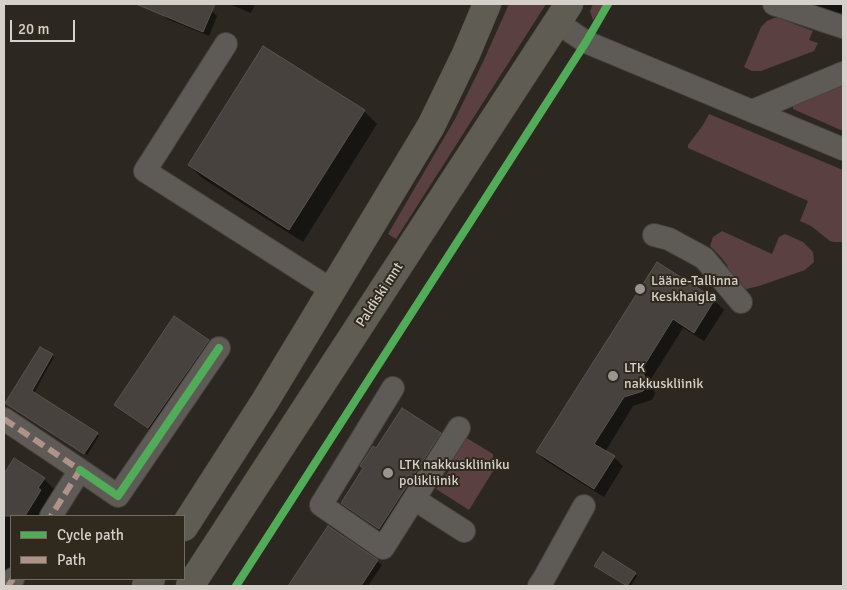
<!DOCTYPE html>
<html>
<head>
<meta charset="utf-8">
<style>
	body { margin:0 }
	#map { position:relative; width:847px; height:590px; overflow:hidden; background:#2c2821; font-family:Signika,sans-serif }
	canvas { display:block }
	.frame { position:absolute; inset:0; border:5px solid #d5d0c9; pointer-events:none }
	.legend { position:absolute; left:10px; top:515px; width:175px; height:65px; box-sizing:border-box; background:#30291d; border:1px solid #726c62; margin:0; padding:6px 9px; list-style:none; font-size:15px; color:#d5d0c9 }
	.legend li { display:flex; align-items:center; gap:10px; height:25px }
	.legend b { width:25px; border:1px solid #726c62 }
	.scale { position:absolute; left:10px; top:20px; width:65px; height:22px; box-sizing:border-box; border:2px solid #d5d0c9; border-top:0; padding-left:6px; font-size:15px; line-height:18px; white-space:nowrap; color:#d5d0c9; -webkit-text-stroke:4px #30291d; paint-order:stroke }
</style>
</head>
<body>
<div id="map">
<canvas width="847" height="590"></canvas>
<div class="frame"></div>
<ul class="legend">
<li><b style="height:6px;background:#51ab58"></b>Cycle path</li>
<li><b style="height:6px;background:#af9288"></b>Path</li>
</ul>
<div class="scale">20 m</div>
</div>
<script>
const c = document.querySelector('canvas').getContext('2d');
c.lineJoin = 'round';
function fillPath(path, color) { c.fillStyle = color; c.fill(path, 'evenodd'); }
const poly = rows => new Path2D(rows.map(r => 'M' + r).join(''));
function strokePath(path, color, width, dash) { c.strokeStyle = color; c.lineWidth = width; c.lineCap = dash ? 'butt' : 'round'; c.setLineDash(dash || []); c.stroke(path); }
function label(font, color, halo, rows, align = 'center') {
  c.font = font + ' Signika,sans-serif'; c.lineWidth = 4; c.setLineDash([]); c.textBaseline = 'middle'; c.strokeStyle = halo; c.fillStyle = color; for (const [text, x, y, turn = 0] of rows) {
    c.save(); c.translate(x, y); c.rotate((+turn || 0) * Math.PI / 180); c.textAlign = isNaN(turn) ? turn : align; if (halo) c.strokeText(text, 0, 0); c.fillText(text, 0, 0); c.restore();
  }
}
const green = poly([
	[509,4,546,4,396,239,388,234,455,119,483,62],
	[593,4,604,4,593,20,590,11],
	[774,18,779,18,813,31,809,40,818,43,814,51,761,71,752,71,744,67,761,27,767,21],
	[843,83,843,131,793,109,793,105],
	[709,114,843,170,843,242,834,242,830,241,811,226,800,221,808,201,688,148,688,145,703,125],
	[722,231,772,254,779,237,785,234,803,242,813,252,814,262,805,270,759,286,742,290,733,283,727,265,719,255,710,246,713,237],
	[460,434,493,454,493,471,469,510,436,489,450,469,442,463]
]);
const shadow = poly([
	[166,4,193,4,212,11,217,16,209,36,167,19,162,14],
	[229,4,255,4,251,13],
	[802,4,843,4,843,9,840,17],
	[364,111,377,124,303,242,202,178,189,165],
	[658,264,714,300,724,310,704,341,683,328,651,379,655,394,652,400,633,406,605,452,614,457,623,466,604,497,546,461,537,452],
	[208,341,213,346,154,432,121,410,116,405],
	[52,355,54,357,34,393,99,436,87,455,8,405],
	[440,434,445,439,384,533,348,508,343,503],
	[14,460,44,479,59,494,50,516,11,516,11,576,4,586,4,476],
	[328,527,377,561,382,565,368,586,289,586],
	[598,568,635,574,637,576,631,586,626,586]
]);
const building = poly([
	[136,4,215,4,203,32,136,4],
	[263,46,365,110,289,230,188,165,263,46],
	[657,262,715,299,694,333,673,319,642,369,647,384,643,391,624,397,594,444,615,456,594,489,536,452,657,262],
	[174,316,209,340,148,428,114,405,174,316],
	[40,347,53,354,32,391,98,433,84,454,5,403,40,347],
	[402,408,441,433,379,529,341,503,363,468,360,466,373,446,376,448,402,408],
	[14,458,45,478,38,488,41,490,25,516,4,516,4,474,14,458],
	[328,526,378,560,361,586,288,586,328,526],
	[603,552,636,573,627,586,594,566,603,552]
]);
const minor = poly([
	[774,4,843,27],
	[558,23,586,42,843,149],
	[226,44,145,171,332,290],
	[752,111,843,73],
	[654,235,669,239,704,258,741,302],
	[393,388,321,505,383,548,459,428],
	[4,419,80,470,51,516],
	[80,470,118,496,219,348],
	[414,499,464,531],
	[8,586,13,579],
	[539,586,543,580,584,506]
]);
const major = poly([
	[184,527,265,401,431,126,466,54,487,4],
	[146,586,151,579],
	[190,586,569,4]
]);
const quiet = poly([
	[4,419,80,470,51,516],
	[8,586,13,579]
]);
const cycleway = poly([
	[80,470,118,496,219,348],
	[236,586,586,42,608,4]
]);
const markers = [
	[640,289,6,"#9a958e"],
	[613,376,6,"#9a958e"],
	[388,473,6,"#9a958e"]
];
const poiNames = [
	["Lääne-Tallinna",651,281],
	["Keskhaigla",651,297],
	["LTK",624,368],
	["nakkuskliinik",624,384],
	["LTK nakkuskliiniku",399,465],
	["polikliinik",399,481]
];
const streetNames = [
	["Paldiski mnt",380,295,-57]
];
fillPath(green, '#5b4041');
fillPath(shadow, '#0007');
fillPath(building, '#47423e');
strokePath(building, '#58534f', 1);
strokePath(minor, '#46433d', 24);
strokePath(major, '#46433d', 29);
strokePath(minor, '#5e5b57', 22);
strokePath(major, '#5f5d53', 28);
strokePath(quiet, '#af9288', 6, [12, 6]);
strokePath(cycleway, '#51ab58', 8);
for (const [x, y, r, color] of markers) { const dot = new Path2D(); dot.arc(x, y, r, 0, 2 * Math.PI); c.fillStyle = color; c.fill(dot); strokePath(dot, '#30291d', 2); }
label('14px', '#d5d0c9', '#30291d', poiNames, 'left');
label('14px', '#d5d0c9', '#30291d', streetNames);
</script>
</body>
</html>
